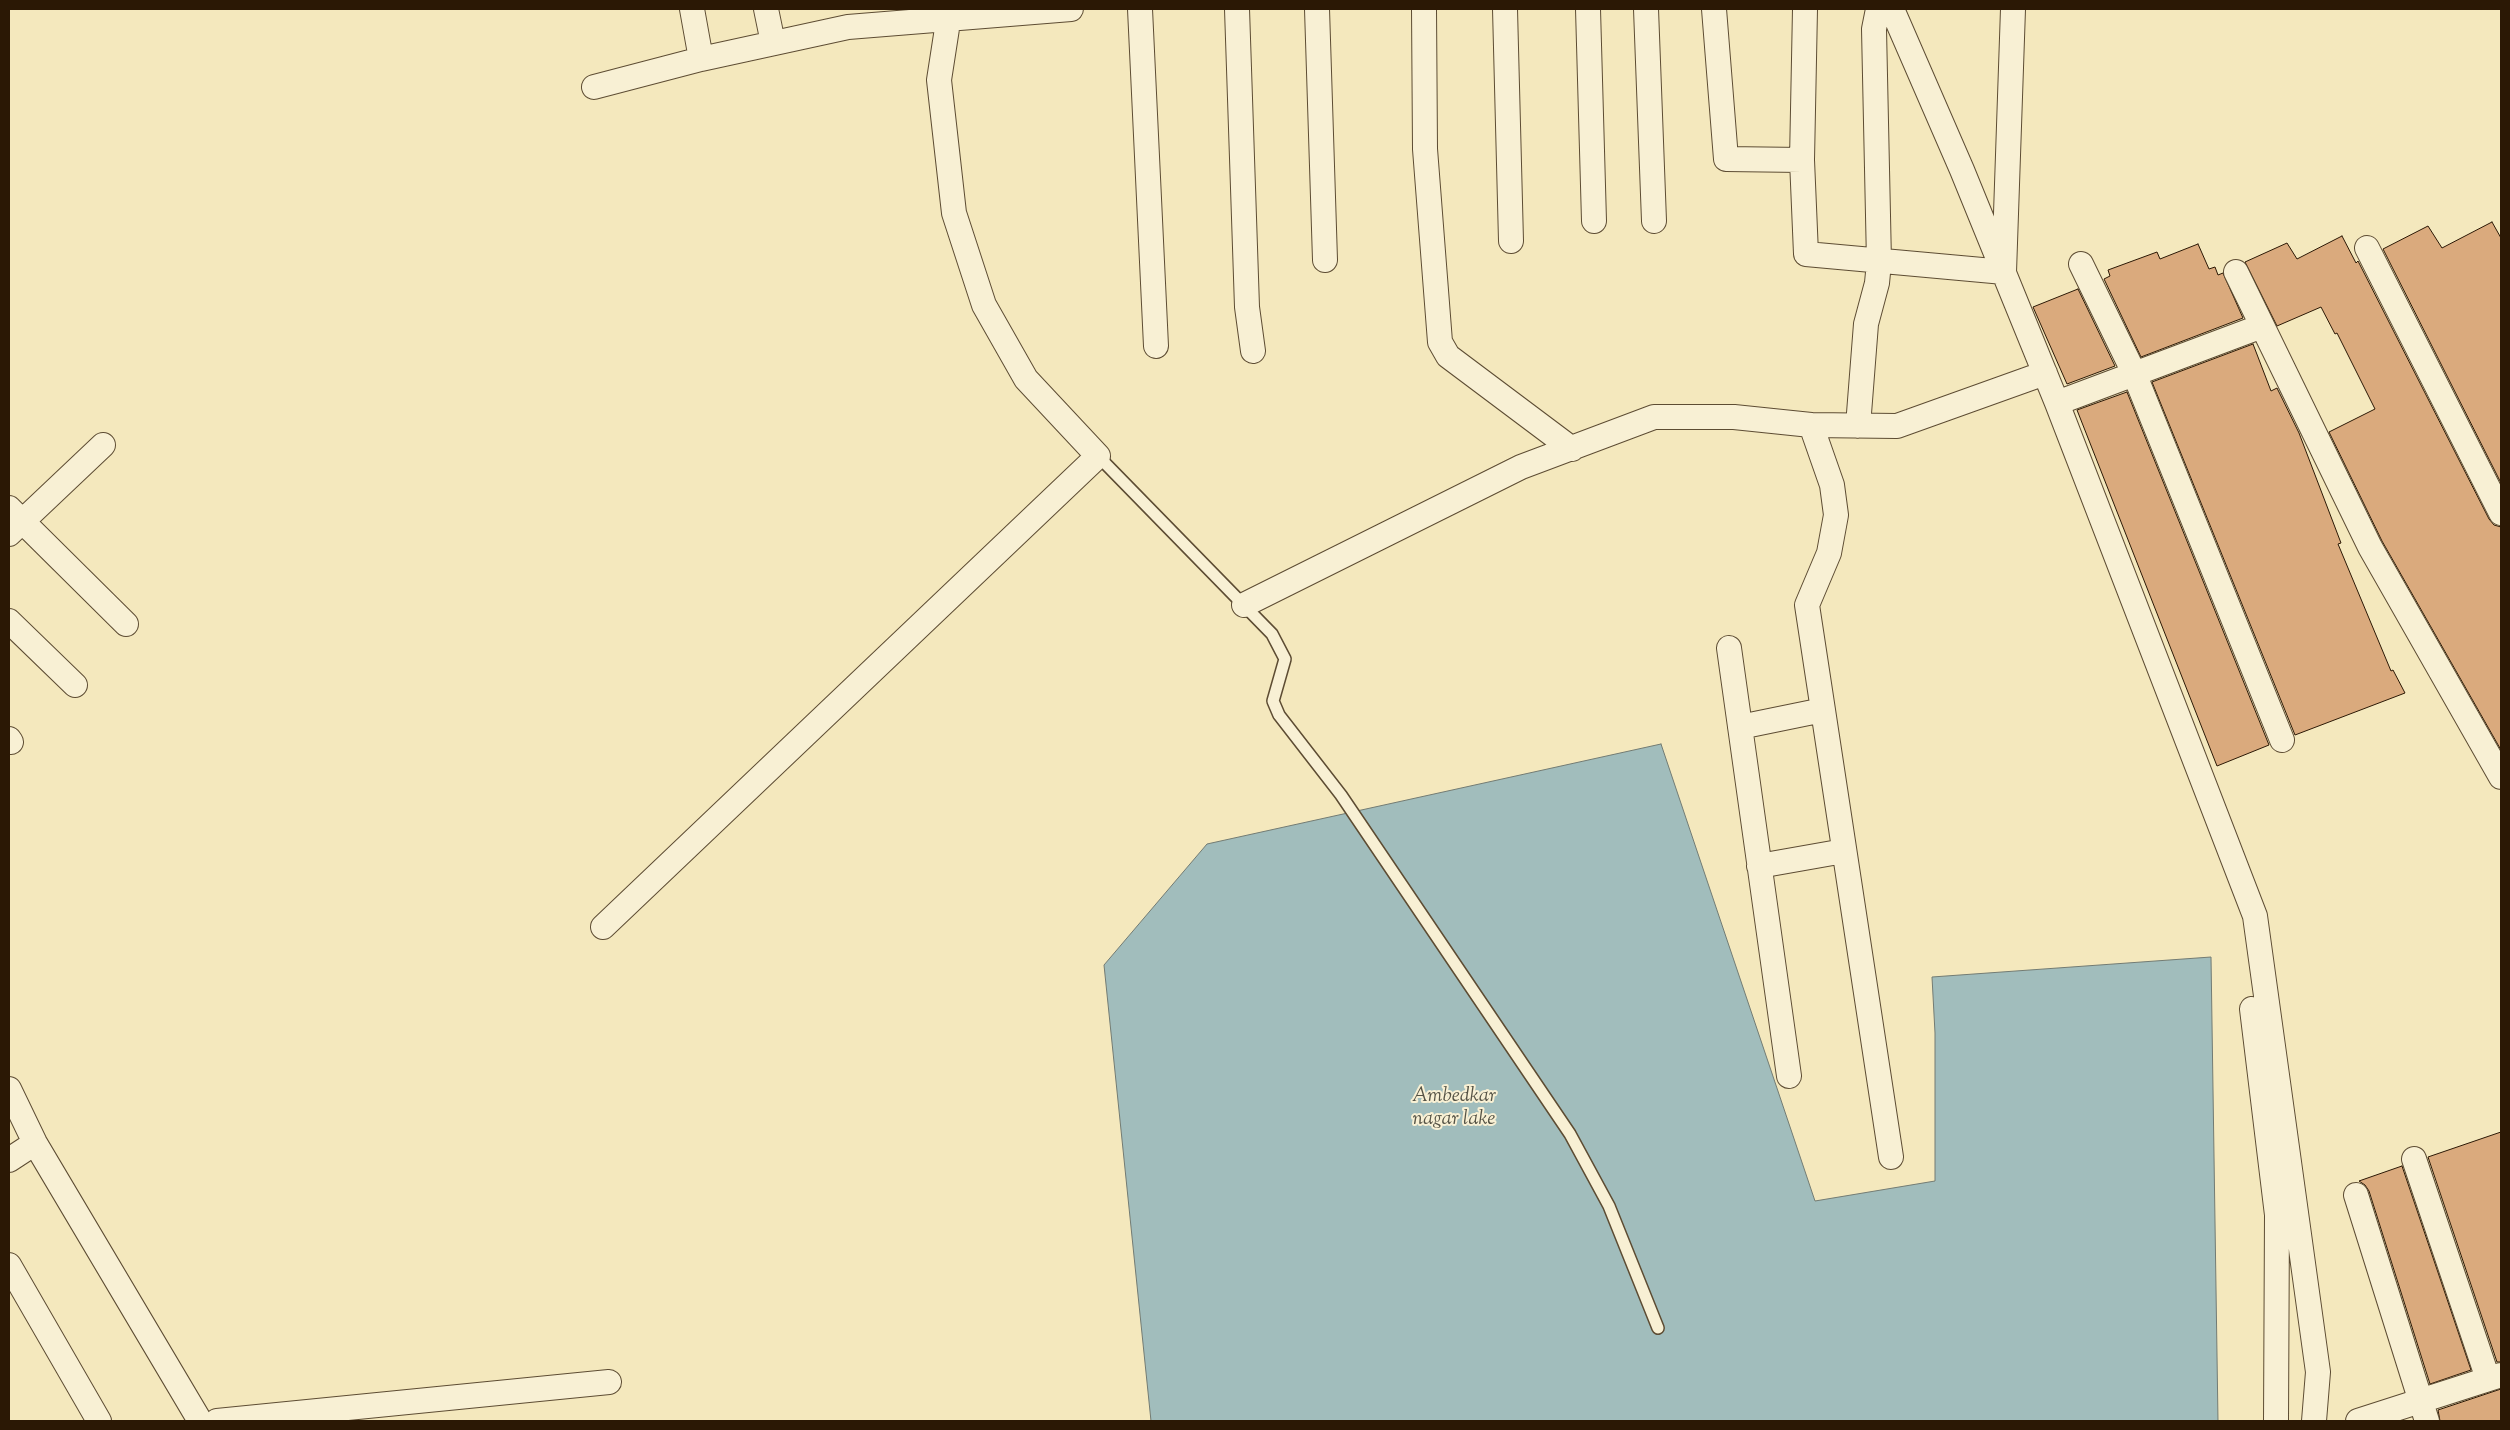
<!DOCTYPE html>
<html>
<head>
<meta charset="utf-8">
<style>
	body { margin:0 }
	#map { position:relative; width:2510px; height:1430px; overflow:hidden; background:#f4e8bd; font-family:"Sorts Mill Goudy",serif }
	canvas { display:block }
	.frame { position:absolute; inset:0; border:10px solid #2b1805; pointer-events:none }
</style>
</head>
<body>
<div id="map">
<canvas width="2510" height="1430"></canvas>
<div class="frame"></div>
</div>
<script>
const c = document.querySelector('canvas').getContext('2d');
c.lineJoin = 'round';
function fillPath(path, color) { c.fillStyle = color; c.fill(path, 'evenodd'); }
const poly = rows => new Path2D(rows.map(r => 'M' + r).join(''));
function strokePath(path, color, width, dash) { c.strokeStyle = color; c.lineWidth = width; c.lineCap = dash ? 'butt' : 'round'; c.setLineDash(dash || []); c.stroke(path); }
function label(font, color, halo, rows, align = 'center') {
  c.font = font + ' "Sorts Mill Goudy",serif'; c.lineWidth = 4; c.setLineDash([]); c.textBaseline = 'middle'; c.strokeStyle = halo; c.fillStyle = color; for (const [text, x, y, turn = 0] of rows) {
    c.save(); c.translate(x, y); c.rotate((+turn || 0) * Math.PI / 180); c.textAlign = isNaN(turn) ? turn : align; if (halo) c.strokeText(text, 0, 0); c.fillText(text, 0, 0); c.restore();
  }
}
const water = poly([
	[1661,744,1815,1201,1935,1181,1935,1033,1932,977,2211,957,2218,1421,1151,1421,1104,965,1207,844,1661,744]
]);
const building = poly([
	[2492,222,2501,238,2501,483,2383,249,2428,226,2442,248,2492,222],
	[2342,236,2356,263,2358,261,2489,519,2494,525,2501,527,2501,750,2382,541,2329,432,2375,409,2337,333,2335,334,2321,307,2277,326,2245,262,2287,243,2297,259,2342,236],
	[2198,244,2209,269,2215,267,2218,275,2223,273,2243,318,2141,357,2104,279,2110,276,2108,270,2157,252,2160,259,2198,244],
	[2078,289,2115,366,2067,384,2033,307,2078,289],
	[2253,344,2271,391,2277,388,2299,433,2341,543,2338,544,2391,671,2393,670,2405,693,2295,735,2152,382,2253,344],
	[2127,392,2269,745,2217,766,2077,410,2127,392],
	[2501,1132,2501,1362,2497,1362,2428,1157,2501,1132],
	[2402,1166,2471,1370,2430,1384,2369,1191,2365,1185,2359,1181,2402,1166],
	[2501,1389,2501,1421,2440,1421,2438,1410,2501,1389]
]);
const service = poly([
	[1098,456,1272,634,1285,659,1273,701,1279,715,1341,795,1570,1134,1609,1206,1658,1328]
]);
const minor = poly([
	[692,9,701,59],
	[766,9,773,43],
	[1140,9,1156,346],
	[1237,9,1247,307,1253,351],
	[1317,9,1325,260],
	[1424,9,1425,149,1440,342,1448,356,1572,449],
	[1505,9,1511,241],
	[1588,9,1594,221],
	[1646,9,1654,221],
	[1714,9,1726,159,1802,160],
	[1805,9,1802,160,1806,254,2004,272,2013,9],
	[1892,9,1962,170,2057,403,2255,916,2318,1372,2314,1421],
	[594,87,701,59,848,27,1071,9],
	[2367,248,2501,513],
	[2081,264,2134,373,2282,740],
	[2236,272,2370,547,2501,777],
	[2057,403,2262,326],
	[1858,426,1866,324,1877,283,1879,262,1874,29,1878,9],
	[9,508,126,624],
	[9,534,103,445],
	[1244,605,1521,467,1654,417,1734,417,1811,425],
	[9,621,75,685],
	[1729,648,1789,1076],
	[1740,727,1823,710],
	[9,739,11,742],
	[1759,866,1844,851],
	[603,927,1098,456,1026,379,984,305,954,213,939,80,950,9],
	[2252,1009,2277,1215,2276,1421],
	[9,1089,35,1143,200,1421],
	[1891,1157,1807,605,1829,553,1836,515,1832,485,1811,425,1897,426,2045,373],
	[2414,1159,2488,1379],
	[9,1160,35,1143],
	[2356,1195,2427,1421],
	[9,1265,99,1421],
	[217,1421,609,1382],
	[2358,1421,2501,1375]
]);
const waterNames = [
	["Ambedkar",1454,1098],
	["nagar lake",1454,1121]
];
fillPath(water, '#a1bdbc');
strokePath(water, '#727b73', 1);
fillPath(building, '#daaa7d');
strokePath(building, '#2b1805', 1);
strokePath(service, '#5d4c33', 14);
strokePath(minor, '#5d4c33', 26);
strokePath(service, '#f8f0d4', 11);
strokePath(minor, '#f8f0d4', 24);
label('italic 20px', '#545245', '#f8f0d4', waterNames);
</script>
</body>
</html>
